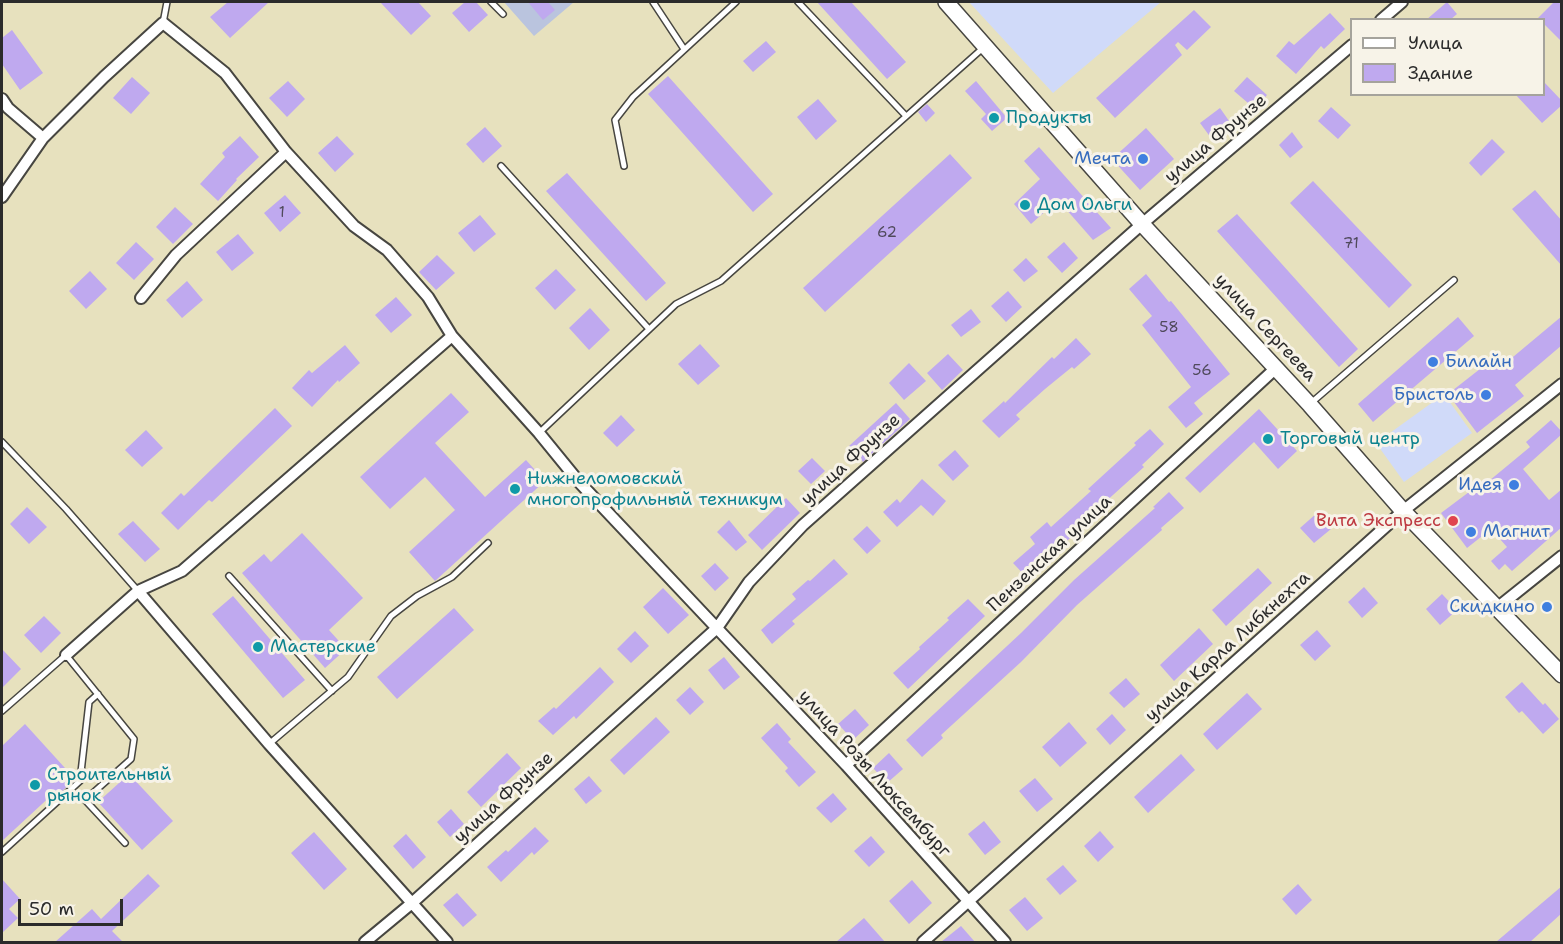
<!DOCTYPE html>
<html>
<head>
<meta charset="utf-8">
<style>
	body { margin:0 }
	#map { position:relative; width:1563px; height:944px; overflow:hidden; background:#e7e1be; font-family:"Shantell Sans",sans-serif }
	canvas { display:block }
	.frame { position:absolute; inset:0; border:3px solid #2b2b2b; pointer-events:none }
	.legend { position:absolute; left:1350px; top:18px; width:195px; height:78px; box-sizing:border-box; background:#f7f3e8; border:2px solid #a5a39c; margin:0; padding:8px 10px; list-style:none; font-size:18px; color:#2b2b2b }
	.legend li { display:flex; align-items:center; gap:12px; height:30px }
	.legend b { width:30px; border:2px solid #a5a39c }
	.scale { position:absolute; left:18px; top:899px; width:105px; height:27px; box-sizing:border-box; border:3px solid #2b2b2b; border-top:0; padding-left:8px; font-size:18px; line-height:21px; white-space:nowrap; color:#2b2b2b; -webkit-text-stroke:4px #f7f3e8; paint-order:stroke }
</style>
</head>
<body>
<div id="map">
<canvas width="1563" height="944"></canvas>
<div class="frame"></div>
<ul class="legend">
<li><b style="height:8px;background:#fff"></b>Улица</li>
<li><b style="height:16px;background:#bfa9ef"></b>Здание</li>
</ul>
<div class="scale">50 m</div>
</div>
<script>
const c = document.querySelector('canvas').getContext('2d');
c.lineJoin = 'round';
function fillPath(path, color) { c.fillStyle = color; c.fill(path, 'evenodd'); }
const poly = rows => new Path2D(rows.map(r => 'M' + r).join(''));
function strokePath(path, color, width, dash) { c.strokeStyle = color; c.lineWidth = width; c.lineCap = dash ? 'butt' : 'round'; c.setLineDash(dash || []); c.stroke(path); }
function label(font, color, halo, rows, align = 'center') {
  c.font = font + ' "Shantell Sans",sans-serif'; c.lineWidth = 6; c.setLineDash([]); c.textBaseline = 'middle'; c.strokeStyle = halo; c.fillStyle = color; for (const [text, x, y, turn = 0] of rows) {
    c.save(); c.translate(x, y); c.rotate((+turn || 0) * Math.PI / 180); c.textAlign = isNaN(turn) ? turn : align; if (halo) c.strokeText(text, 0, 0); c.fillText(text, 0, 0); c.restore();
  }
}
const built = poly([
	[969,2,1161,2,1053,93],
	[1444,394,1472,433,1404,482,1376,443]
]);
const industrial = poly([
	[504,2,574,2,534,36]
]);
const building = poly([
	[228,2,269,2,230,38,210,17],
	[380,2,418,2,431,16,411,35],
	[465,2,476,2,488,15,469,32,452,13],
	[528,2,548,2,555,10,543,20],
	[817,2,851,2,906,62,887,79],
	[1447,2,1457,14,1450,20,1426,20],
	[1554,2,1558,2,1562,5,1562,42,1544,24,1544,20,1538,18],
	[1194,10,1211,27,1187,50,1178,42,1175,45,1182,55,1115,118,1096,98],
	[1330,13,1345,29,1324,49,1321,46,1296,74,1276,56,1289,41,1294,45],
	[12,30,43,73,20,90,2,64,2,38],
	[766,41,776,52,753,72,743,61],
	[668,76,773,194,753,212,648,94],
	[132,77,150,93,131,114,113,98],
	[1247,77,1267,95,1255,109,1234,91],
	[288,81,305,99,287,117,269,98],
	[976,81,1007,118,992,131,981,119,986,114,965,91],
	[1544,82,1562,101,1562,105,1542,123,1515,94,1544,94],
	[818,99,837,121,816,140,797,117],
	[927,104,935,113,926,122,918,112],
	[1331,107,1351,125,1338,139,1318,121],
	[1220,108,1234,128,1214,142,1200,123],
	[485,127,502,146,483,163,466,144],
	[1146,128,1174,159,1140,190,1112,159],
	[1292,132,1303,147,1290,158,1279,145],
	[240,136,259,157,236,179,237,180,218,201,200,184,225,157,222,153],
	[337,136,354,154,335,172,318,153],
	[1492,139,1505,152,1481,176,1469,163],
	[1039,147,1111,228,1093,240,1058,200,1031,224,1014,204,1040,179,1024,161],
	[950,154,972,178,825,312,803,288],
	[567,173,666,283,646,301,546,191],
	[1313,181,1412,285,1389,308,1290,203],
	[1535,190,1562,221,1562,266,1512,209],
	[285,195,301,213,280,232,264,213],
	[175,207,193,224,173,244,156,227],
	[1237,214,1358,349,1339,367,1217,231],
	[480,215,496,234,474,252,458,233],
	[238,234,254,253,232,271,216,252],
	[136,242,154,259,134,280,116,263],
	[1064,242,1078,258,1062,273,1047,257],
	[437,255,455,273,436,290,419,272],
	[1026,258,1038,271,1024,282,1013,270],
	[556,269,576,290,555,310,535,288],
	[90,271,107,289,86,309,69,291],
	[1146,274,1169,302,1171,301,1230,374,1194,403,1203,414,1186,428,1168,407,1191,387,1142,325,1152,316,1129,289],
	[187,281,203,300,182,318,166,300],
	[1008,291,1022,307,1006,322,991,306],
	[396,297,412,315,391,333,375,315],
	[590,308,610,330,589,350,569,328],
	[971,309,981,322,961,337,951,325],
	[1562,316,1562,345,1515,385,1524,396,1477,433,1448,394,1494,358,1501,367],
	[1458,317,1474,336,1373,422,1358,404],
	[1076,338,1091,354,1074,369,1072,367,1045,389,1016,415,1020,419,999,438,982,421,1004,401,1005,403,1052,357,1054,359],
	[700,344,720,366,698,385,678,364],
	[345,345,360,363,339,382,338,380,312,407,292,388,309,370,312,373],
	[948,354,963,370,942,390,927,373],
	[909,363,926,381,904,400,889,383],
	[451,393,469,412,435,443,485,497,526,460,545,481,435,581,409,552,455,510,425,477,390,509,360,477],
	[896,403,910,419,863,462,849,446],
	[275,408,292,426,212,502,209,500,178,530,161,513,181,493,184,496],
	[1259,409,1297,451,1278,469,1254,442,1200,493,1185,478],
	[621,415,635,430,617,447,603,433],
	[1551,420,1562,432,1562,434,1523,469,1549,500,1562,489,1562,527,1512,571,1505,564,1499,570,1491,561,1507,547,1491,529,1467,548,1441,513,1469,492,1472,495,1530,447,1526,442],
	[1150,429,1164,444,1142,465,1144,467,1093,513,1095,516,1042,563,1044,564,1028,579,1013,563,1035,544,1030,537,1047,522,1051,527,1091,491,1088,489,1136,445,1134,443],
	[146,430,163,448,142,467,125,450],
	[955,450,969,466,953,481,938,465],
	[812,458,825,471,811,484,798,471],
	[922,479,946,501,933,516,921,505,897,527,883,512,897,499,900,503],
	[1169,492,1184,508,1161,528,1162,530,1077,605,1021,662,941,735,943,738,922,757,906,740,1021,633,1074,580,1155,508,1153,507],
	[786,498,800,513,762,550,748,535],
	[27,507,47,527,29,544,10,524],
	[1317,513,1331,529,1314,543,1300,528],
	[729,520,747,542,736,551,717,532],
	[133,521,160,549,145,562,118,534],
	[867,526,881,541,867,554,853,539],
	[302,533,363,598,329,630,346,649,325,668,242,573,264,554,271,562],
	[834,559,848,574,792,621,795,624,772,644,761,630,796,599,792,594,808,580,810,581],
	[715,563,729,578,715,591,701,576],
	[1258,568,1272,583,1226,626,1212,610],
	[1364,587,1378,603,1362,618,1348,602],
	[663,588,689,615,668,634,643,607],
	[1442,594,1457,610,1440,625,1426,609],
	[233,596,305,680,283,698,212,614],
	[968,599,985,616,908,689,893,673,920,649,919,647,949,620,947,618],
	[454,608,474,630,397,699,377,677],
	[44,616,61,633,41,653,24,635],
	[1199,628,1213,644,1174,681,1160,665],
	[1317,630,1331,646,1315,661,1300,645],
	[635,631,649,646,631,663,617,649],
	[2,649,21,669,2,688],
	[724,657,740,677,724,690,708,670],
	[600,667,614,682,576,719,574,716,553,735,538,721,554,707,556,709],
	[1126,678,1140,694,1124,708,1109,693],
	[1522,682,1543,705,1545,703,1559,719,1543,734,1522,711,1519,713,1505,697],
	[690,687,704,702,690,715,676,700],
	[1247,693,1262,709,1217,750,1203,734],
	[855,709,869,725,853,740,838,724],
	[1112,714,1126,730,1110,745,1096,729],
	[656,717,670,732,624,775,610,760],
	[1069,722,1087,743,1060,767,1042,747],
	[777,723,791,739,788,742,816,772,799,787,785,771,788,768,761,738],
	[25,724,75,779,58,795,55,792,2,841,2,746],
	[507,753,521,768,481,807,467,792],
	[889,753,903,769,887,783,873,768],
	[1181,754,1195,770,1148,813,1134,797],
	[129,774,173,821,142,850,98,802],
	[589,776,602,791,586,804,574,789],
	[1035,778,1053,799,1037,812,1019,791],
	[833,793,847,809,831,823,816,808],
	[451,809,464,824,450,837,437,822],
	[984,821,1001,842,985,855,968,834],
	[535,827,549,841,534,855,532,852,501,882,487,867,506,850,508,852],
	[1100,831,1114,847,1098,862,1084,846],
	[314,832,347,869,324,890,291,853],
	[406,834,426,857,413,869,393,846],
	[871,836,885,852,869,867,854,851],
	[1063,865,1077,881,1060,895,1046,879],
	[148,874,160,886,112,931,123,942,55,942,92,909,101,919],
	[2,879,20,899,9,909,18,918,2,933],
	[912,880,932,903,909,924,889,901],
	[1298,884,1312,900,1296,915,1282,899],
	[1562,886,1562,913,1530,942,1496,942],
	[457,893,477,915,463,927,443,905],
	[1025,897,1043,918,1027,931,1009,910],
	[864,918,885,942,836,942],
	[961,926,975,942,941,942]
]);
const service = poly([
	[491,2,503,14],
	[653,2,684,49],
	[798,2,906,116],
	[163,23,167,2],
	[501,166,649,329],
	[624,166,615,120,633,97,736,2],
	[1311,403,1454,280],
	[539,433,676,304,721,281,983,48],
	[2,442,66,509,138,591],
	[229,576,332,691],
	[2,711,66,655,134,739,131,759,85,800,125,843],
	[269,744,348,677,391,616,417,596,452,577,488,543],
	[2,852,80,781,89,702,98,694]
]);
const minor = poly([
	[1381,20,1402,2],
	[2,99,8,108,43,138],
	[2,197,43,138,104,77,163,23,225,73,286,152,354,226,387,250,428,297,452,336,539,433,579,482,846,765,1005,942],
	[141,298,176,255,286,152],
	[138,591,269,744,447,942],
	[1497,608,1562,556],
	[66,655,138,591,182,571,452,336],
	[846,765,1276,368],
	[365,942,412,903,717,628,749,582,803,525,1142,224,1352,45],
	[923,942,1403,511,1562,384]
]);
const secondary = poly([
	[946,2,1142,224,1310,405,1403,511,1562,675]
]);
const markers = [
	[994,118,6,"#0f9aa8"],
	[1143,159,6,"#3f7fe0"],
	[1025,205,6,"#0f9aa8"],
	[1433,362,6,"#3f7fe0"],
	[1486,395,6,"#3f7fe0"],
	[1268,439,6,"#0f9aa8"],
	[1514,485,6,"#3f7fe0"],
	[515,489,6,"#0f9aa8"],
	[1453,521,6,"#e0444e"],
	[1471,532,6,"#3f7fe0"],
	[1547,607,6,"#3f7fe0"],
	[258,647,6,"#0f9aa8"],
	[35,785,6,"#0f9aa8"]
];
const numberNames = [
	["1",282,213],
	["62",887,233],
	["71",1351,244],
	["58",1169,328],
	["56",1202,371]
];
const cultureNames = [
	["Продукты",1006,118],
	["Дом Ольги",1037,205],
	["Торговый центр",1280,439],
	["Нижнеломовский",527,479],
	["многопрофильный техникум",527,500],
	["Мастерские",270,647],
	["Строительный",47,775],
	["рынок",47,796]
];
const streetNames = [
	["улица Фрунзе",1216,139,-40],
	["улица Сергеева",1265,328,47],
	["улица Фрунзе",851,460,-42],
	["Пензенская улица",1050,554,-43],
	["улица Карла Либкнехта",1228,647,-42],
	["улица Розы Люксембург",874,774,48],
	["улица Фрунзе",504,798,-42]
];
const shopNames = [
	["Мечта",1131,159],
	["Билайн",1445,362,"left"],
	["Бристоль",1474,395],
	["Идея",1502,485],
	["Магнит",1483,532,"left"],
	["Скидкино",1535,607]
];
const healthNames = [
	["Вита Экспресс",1441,521]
];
fillPath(built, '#d0daf9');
fillPath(industrial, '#bac4de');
fillPath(building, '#bfa9ef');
strokePath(service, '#474641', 8);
strokePath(minor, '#474641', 14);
strokePath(secondary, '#474641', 18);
strokePath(service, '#fff', 5);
strokePath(minor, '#fff', 10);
strokePath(secondary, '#fff', 15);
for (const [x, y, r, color] of markers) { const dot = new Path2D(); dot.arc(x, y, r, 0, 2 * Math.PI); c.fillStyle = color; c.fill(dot); strokePath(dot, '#f7f3e8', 2); }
label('15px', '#504a5c', null, numberNames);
label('18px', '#0d838f', '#f7f3e8', cultureNames, 'left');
label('18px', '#2b2b2b', '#f7f3e8', streetNames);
label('18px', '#366cbe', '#f7f3e8', shopNames, 'right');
label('18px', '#be3a42', '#f7f3e8', healthNames, 'right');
</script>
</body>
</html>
